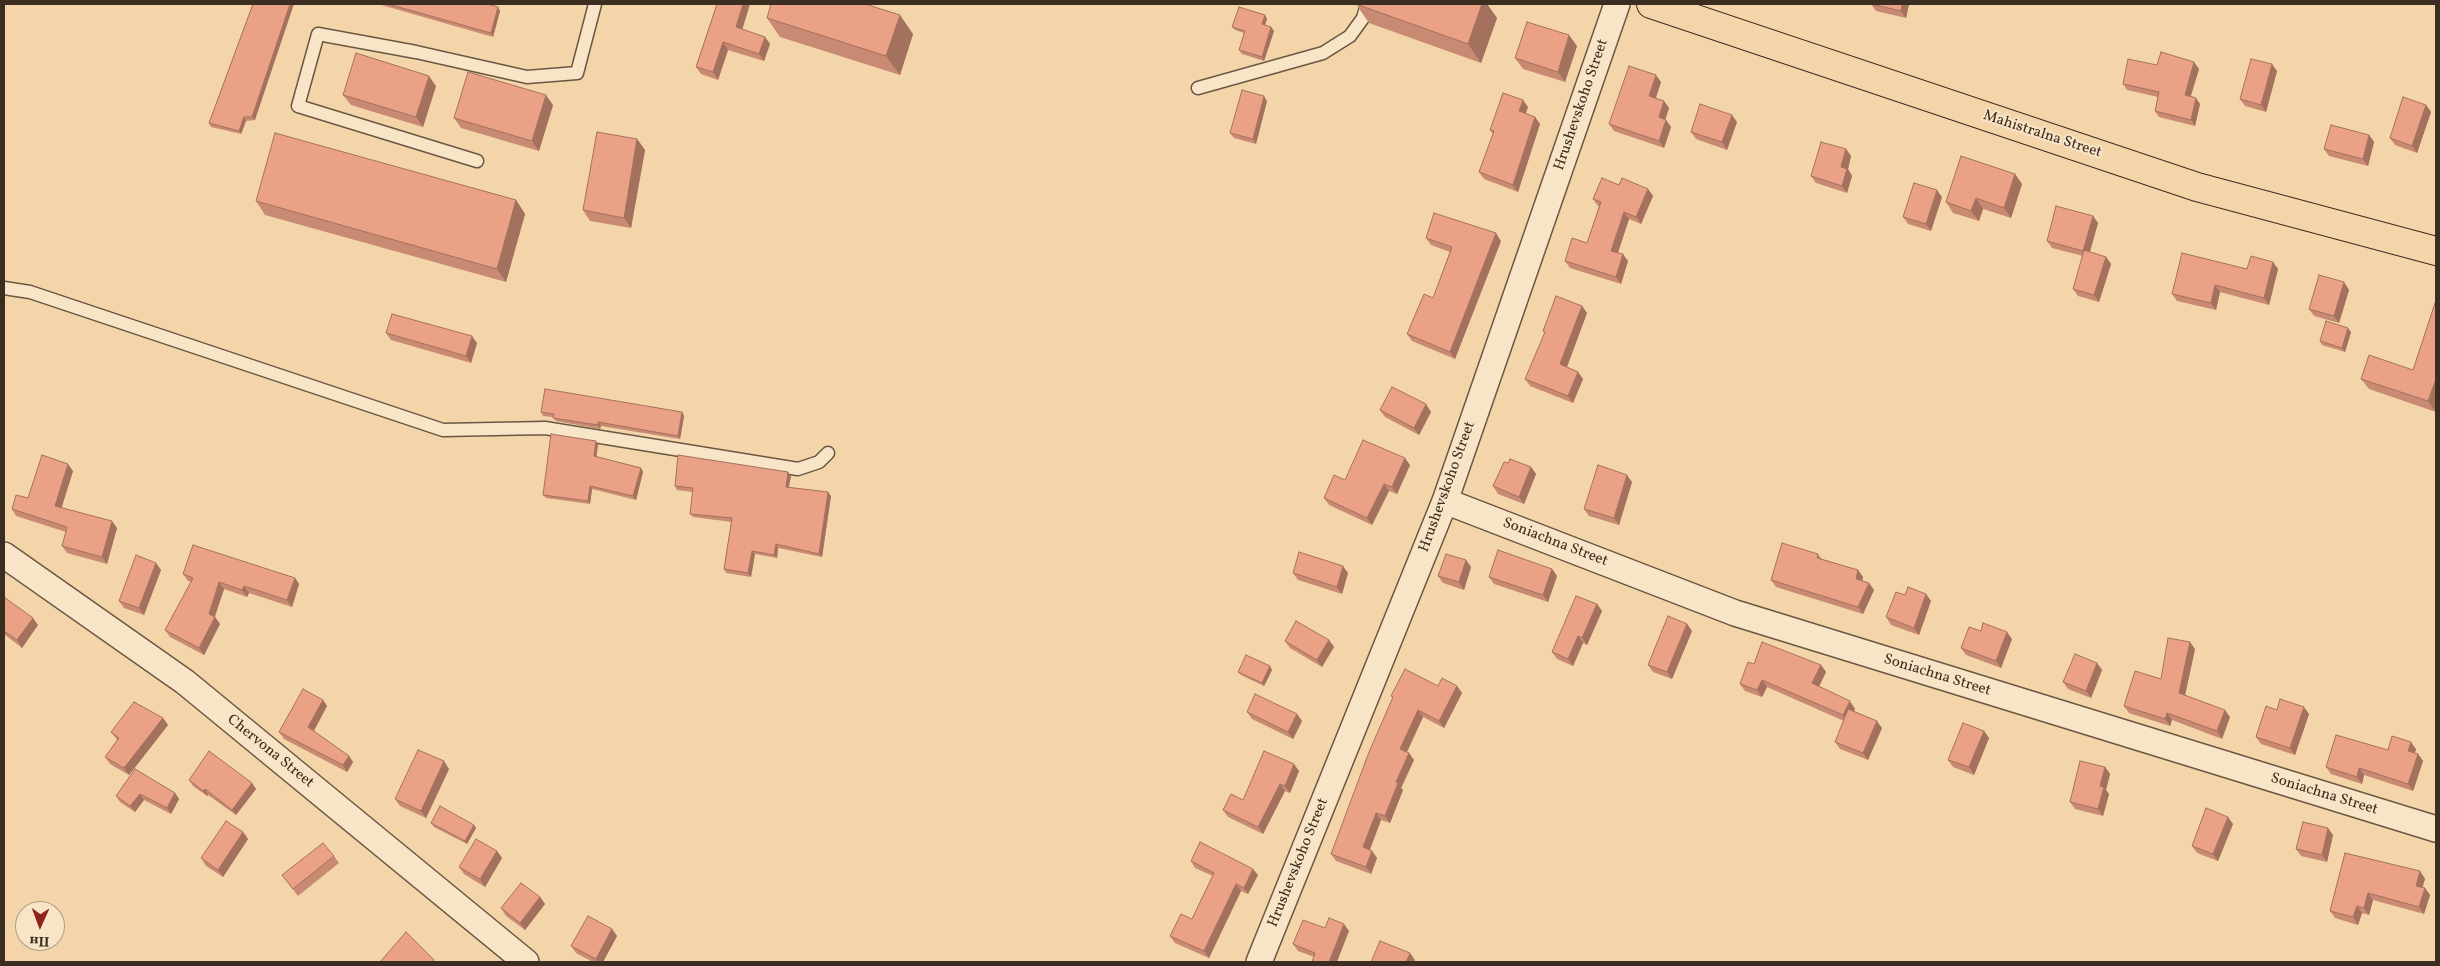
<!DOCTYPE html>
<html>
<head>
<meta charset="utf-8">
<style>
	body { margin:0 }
	#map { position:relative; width:2440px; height:966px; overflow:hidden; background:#f4d5a9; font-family:Vollkorn,serif }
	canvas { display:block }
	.frame { position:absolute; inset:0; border:5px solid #3b2d1f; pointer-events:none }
	.north { position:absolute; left:15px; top:901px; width:50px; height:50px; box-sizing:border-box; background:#f8e4c7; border:1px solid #ac9b84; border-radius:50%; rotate:182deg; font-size:14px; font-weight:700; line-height:20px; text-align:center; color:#3b2d1f }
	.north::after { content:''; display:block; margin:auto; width:18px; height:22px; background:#8f2418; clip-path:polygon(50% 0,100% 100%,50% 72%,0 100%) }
</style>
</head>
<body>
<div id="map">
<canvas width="2440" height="966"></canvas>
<div class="frame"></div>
<div class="north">Пн</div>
</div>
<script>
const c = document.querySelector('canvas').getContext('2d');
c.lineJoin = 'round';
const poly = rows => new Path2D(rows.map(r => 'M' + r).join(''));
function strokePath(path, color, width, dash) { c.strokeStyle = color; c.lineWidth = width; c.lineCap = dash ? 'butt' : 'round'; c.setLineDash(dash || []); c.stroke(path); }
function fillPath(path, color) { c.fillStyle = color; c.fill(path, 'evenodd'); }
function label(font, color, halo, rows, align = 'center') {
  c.font = font + ' Vollkorn,serif'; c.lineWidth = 4; c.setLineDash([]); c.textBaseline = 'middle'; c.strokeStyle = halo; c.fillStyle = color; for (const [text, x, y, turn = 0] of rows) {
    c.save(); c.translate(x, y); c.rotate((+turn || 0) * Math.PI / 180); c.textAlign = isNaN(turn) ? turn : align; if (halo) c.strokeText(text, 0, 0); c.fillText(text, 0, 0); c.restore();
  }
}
const lane = poly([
	[1198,88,1323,53,1350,36,1363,18,1367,4],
	[477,161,298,106,318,34,416,52,527,77,577,73,595,4],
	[4,288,30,292,443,430,545,428,798,469,819,462,828,453]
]);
const street = poly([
	[1445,501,1735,613,2436,829],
	[4,555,185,682,526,962],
	[1259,962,1445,501,1617,4]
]);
const primary = poly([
	[1651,4,2197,187,2436,251]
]);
const wall = poly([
	[253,4,255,120,246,121,241,134,211,127,209,123],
	[378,4,488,4,500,11,493,37],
	[717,4,742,29,765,37,770,44,764,61,728,50,718,80,701,74,696,67],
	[1356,4,1487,4,1497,18,1481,63,1369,23],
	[1871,4,1909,4,1906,18,1876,11],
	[1265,15,1267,19,1265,25,1271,27,1274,31,1264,61,1242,54,1239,50,1244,33,1235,30,1232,27],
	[767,18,913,34,900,75,780,37],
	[1577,46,1565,82,1523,69,1515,58],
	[2157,65,2199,69,2191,96,2200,104,2195,126,2159,117,2155,111,2158,97,2127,90,2123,84],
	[2277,71,2266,112,2245,106,2240,99],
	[1661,82,1656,98,1669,108,1665,119,1671,127,1664,148,1614,131,1609,124],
	[436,86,423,127,351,105,343,95],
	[1267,101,1256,144,1234,138,1230,133],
	[553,105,539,151,461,128,454,118],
	[2426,105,2431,112,2417,153,2395,145,2390,138],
	[1528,107,1526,113,1535,117,1540,124,1518,192,1484,179,1479,172,1493,134,1490,130],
	[1737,122,1727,150,1696,139,1691,132],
	[2369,135,2374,142,2368,166,2329,156,2324,149],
	[637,139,645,150,631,228,590,221,583,210],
	[1846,149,1851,156,1848,169,1852,176,1847,193,1816,183,1811,176],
	[2015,174,2022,184,2011,218,1983,209,1979,221,1953,213,1946,202],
	[1619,185,1648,189,1653,196,1641,224,1629,219,1618,253,1628,261,1621,284,1570,268,1565,261,1587,243,1599,206,1598,206,1593,199],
	[1942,197,1931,231,1908,224,1903,217],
	[516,200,525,214,506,282,265,215,256,201],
	[2093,216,2098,223,2090,252,2106,257,2111,264,2099,302,2078,296,2073,289,2083,256,2052,248,2047,241],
	[1426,238,1501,241,1455,359,1412,341,1407,334,1433,298,1450,252,1431,245],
	[2273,262,2278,269,2269,305,2220,292,2216,310,2177,301,2172,294,2247,269],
	[2344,282,2349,290,2339,323,2314,316,2309,309],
	[2436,300,2436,412,2369,389,2361,379,2413,370],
	[1582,306,1587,313,1567,367,1578,372,1583,379,1573,403,1530,386,1525,379,1545,333,1543,331],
	[2351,332,2345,352,2322,345,2320,341],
	[386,333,477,343,471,363,391,340],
	[1380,410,1431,412,1419,435,1385,417],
	[541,412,682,412,684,416,680,439,601,426,600,429,556,421,553,417,543,416],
	[598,445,596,457,641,468,643,472,636,500,592,489,590,504,546,498,543,495],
	[1508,463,1531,467,1536,474,1524,504,1498,494,1493,486],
	[1410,465,1397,494,1389,491,1372,525,1329,505,1324,498,1345,480],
	[73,471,61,507,117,528,107,564,67,553,62,546,66,532,16,516,12,509],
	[788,472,791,476,789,487,831,496,822,557,778,548,777,558,755,554,751,577,726,573,724,569,732,522,693,517,690,514,693,492,677,490,675,486],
	[1632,482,1619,525,1589,516,1584,509],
	[1818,554,1822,559,1858,570,1863,577,1862,581,1869,583,1874,590,1863,614,1776,587,1771,580],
	[1466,560,1471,567,1464,590,1443,583,1438,576],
	[156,563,161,570,144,615,124,608,119,601],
	[1552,569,1557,576,1548,602,1494,584,1489,577],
	[1293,573,1348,573,1342,594,1298,580],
	[183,574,295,578,299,584,292,607,249,593,247,597,224,589,215,617,220,624,204,655,170,637,165,630,191,582,188,581],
	[1926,594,1931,601,1919,635,1891,625,1886,617],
	[4,597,38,625,22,648,4,634],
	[1597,604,1602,611,1587,645,1583,643,1573,666,1557,659,1552,652],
	[1687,624,1692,631,1672,679,1653,672,1648,665],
	[1981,631,2012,639,2001,668,1966,655,1961,648],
	[1329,640,1334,647,1322,667,1290,648,1285,641],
	[2195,649,2185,695,2230,717,2222,739,2172,720,2170,726,2129,713,2124,706,2161,679],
	[2097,663,2102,670,2091,698,2068,689,2063,682],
	[1754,664,1821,665,1826,672,1819,687,1855,709,1854,711,1882,728,1868,760,1840,749,1835,742,1844,721,1767,687,1762,697,1745,691,1740,684],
	[1272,670,1264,686,1241,675,1238,672],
	[1438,686,1457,686,1462,693,1444,728,1423,717,1407,752,1414,760,1401,788,1403,790,1390,823,1381,820,1370,850,1372,851,1377,858,1371,874,1336,861,1331,854,1393,698,1391,696],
	[323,700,327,706,314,731,349,756,353,762,347,772,284,739,279,732],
	[2277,710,2309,714,2295,755,2261,744,2256,737],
	[1247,712,1297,714,1302,721,1293,739,1252,719],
	[163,718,168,725,129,775,110,764,105,757,117,740,111,732],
	[1984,731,1989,738,1974,775,1953,767,1948,760],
	[2416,749,2415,753,2418,754,2423,761,2413,791,2364,775,2362,784,2331,774,2326,767,2388,750],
	[2105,767,2110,774,2106,790,2109,794,2103,816,2075,809,2070,802],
	[135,769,175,793,179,799,171,814,144,800,135,812,120,802,116,796],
	[449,769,426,818,400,806,395,799],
	[1299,771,1290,793,1285,791,1263,834,1228,817,1223,810],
	[189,780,252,783,256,789,236,815,208,795,207,796,193,786],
	[431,823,474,825,476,828,467,844,434,827],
	[2233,824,2218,861,2197,853,2192,846],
	[243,832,248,839,223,877,206,866,201,858],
	[2333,835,2327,862,2301,856,2296,849],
	[497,851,502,858,485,887,464,874,459,867],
	[2345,853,2420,871,2425,879,2422,887,2425,888,2430,895,2424,914,2373,900,2369,915,2362,913,2358,925,2335,918,2330,911],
	[334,856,339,863,298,896,282,875],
	[1191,861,1258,875,1248,894,1241,891,1209,958,1175,943,1170,936,1192,919,1213,876,1195,868],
	[540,897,545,904,525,930,506,916,501,908],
	[1325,928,1349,931,1314,957,1298,951,1293,944],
	[612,929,617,936,603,962,593,962,576,953,571,946]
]);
const shadedWall = poly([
	[290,4,294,4,255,120,252,117],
	[743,4,750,4,741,34,736,27],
	[1482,4,1487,4,1497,18,1481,63,1468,44],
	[1902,4,1909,4,1906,18,1901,11],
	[498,7,500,11,493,37,491,33],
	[900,15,913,34,900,75,886,56],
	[1265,15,1267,19,1264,28,1262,24],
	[1271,27,1274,31,1264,61,1262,57],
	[1569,35,1577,46,1565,82,1558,72],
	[765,37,770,44,764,61,759,54],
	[723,42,728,50,718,80,713,72],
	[2194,62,2199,69,2189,101,2185,95],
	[2272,64,2277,71,2266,112,2261,105],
	[1656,75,1661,82,1654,103,1649,96],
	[429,76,436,86,423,127,416,117],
	[546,95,553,105,539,151,532,141],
	[1264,96,1267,101,1256,144,1253,139],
	[2196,98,2200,104,2195,126,2191,120],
	[1523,100,1528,107,1524,118,1519,111],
	[1664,101,1669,108,1664,124,1659,117],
	[2426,105,2431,112,2417,153,2412,146],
	[1732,115,1737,122,1727,150,1722,142],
	[244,117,246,121,241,134,239,131],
	[1535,117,1540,124,1518,192,1513,185],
	[1666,120,1671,127,1664,148,1659,141],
	[2369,135,2374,142,2368,166,2363,159],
	[637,139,645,150,631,228,624,218],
	[1846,149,1851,156,1848,169,1852,176,1847,193,1842,186,1841,167],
	[2015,174,2022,184,2011,218,2004,208],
	[1648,189,1653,196,1641,224,1636,217],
	[1937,190,1942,197,1931,231,1926,224],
	[1976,198,1983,209,1979,221,1971,211],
	[516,200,525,214,506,282,497,269],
	[1624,212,1629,219,1616,258,1611,251],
	[2093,216,2098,223,2088,258,2083,251],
	[1496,233,1501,241,1455,359,1450,352],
	[1623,254,1628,261,1621,284,1616,277],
	[2106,257,2111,264,2099,302,2094,295],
	[2273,262,2278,269,2269,305,2264,298],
	[2344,282,2349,290,2339,323,2334,316],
	[2215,285,2220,292,2216,310,2211,303],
	[1582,306,1587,313,1565,372,1560,364],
	[2348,328,2351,332,2345,352,2342,348],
	[472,336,477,343,471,363,466,356],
	[1578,372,1583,379,1573,403,1568,396],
	[2436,379,2436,412,2428,401],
	[1426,404,1431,412,1419,435,1414,428],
	[682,412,684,416,680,439,678,436],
	[598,422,601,426,600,429,598,425],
	[596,441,598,445,596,460,594,456],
	[1405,458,1410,465,1397,494,1392,487],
	[68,464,73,471,60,513,55,506],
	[1531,467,1536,474,1524,504,1519,497],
	[641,468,643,472,636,500,633,496],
	[788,472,791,476,788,490,786,487],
	[1627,475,1632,482,1619,525,1614,518],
	[1384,484,1389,491,1372,525,1367,518],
	[590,486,592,489,590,504,588,501],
	[828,492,831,496,822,557,819,554],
	[112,521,117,528,107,564,102,557],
	[776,544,778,548,777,558,774,555],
	[752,551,755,554,751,577,748,573],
	[1466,560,1471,567,1464,590,1459,582],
	[156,563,161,570,144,615,139,608],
	[1343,566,1348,573,1342,594,1337,587],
	[1552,569,1557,576,1548,602,1543,595],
	[1858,570,1863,577,1861,586,1856,579],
	[295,578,299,584,292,607,287,600],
	[219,582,224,589,213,621,215,617,220,624,204,655,199,648,209,614],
	[1869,583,1874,590,1863,614,1858,607],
	[244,586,249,593,247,597,242,590],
	[1926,594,1931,601,1919,635,1914,628],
	[1597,604,1602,611,1587,645,1582,638],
	[33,618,38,625,22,648,17,640],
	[1687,624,1692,631,1672,679,1667,672],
	[2007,632,2012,639,2001,668,1996,661],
	[1578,636,1583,643,1573,666,1568,659],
	[1329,640,1334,647,1322,667,1317,660],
	[2190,642,2195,649,2184,700,2179,693],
	[2097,663,2102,670,2091,698,2086,691],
	[1821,665,1826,672,1817,690,1812,683],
	[1270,666,1272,670,1264,686,1262,683],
	[1762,680,1767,687,1762,697,1757,690],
	[1457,686,1462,693,1444,728,1439,721],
	[323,700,327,706,312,734,308,727],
	[1850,701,1855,709,1848,723,1843,715],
	[2304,707,2309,714,2295,755,2290,748],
	[1418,710,1423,717,1405,756,1400,749],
	[2225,710,2230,717,2222,739,2217,731],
	[2167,713,2172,720,2170,726,2165,719],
	[1297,714,1302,721,1293,739,1288,732],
	[163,718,168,725,129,775,124,768],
	[1877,721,1882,728,1868,760,1863,753],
	[1984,731,1989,738,1974,775,1969,767],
	[2411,742,2416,749,2413,758,2408,751],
	[1409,753,1414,760,1401,788,1403,790,1390,823,1385,816,1396,782],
	[2418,754,2423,761,2413,791,2408,784],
	[349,756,353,762,347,772,343,765],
	[444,761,449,769,426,818,421,811],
	[1294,764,1299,771,1290,793,1285,786],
	[2105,767,2110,774,2106,790,2109,794,2103,816,2098,809,2100,786],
	[2359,768,2364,775,2362,784,2357,777],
	[252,783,256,789,236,815,232,810],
	[1280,784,1285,791,1263,834,1258,827],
	[205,789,208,795,207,796,203,791],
	[175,793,179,799,171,814,167,808],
	[140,794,144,800,135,812,130,806],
	[1376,813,1381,820,1368,854,1363,847],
	[2228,817,2233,824,2218,861,2213,854],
	[474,825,476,828,467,844,465,841],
	[2328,828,2333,835,2327,862,2322,855],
	[243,832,248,839,223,877,218,870],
	[497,851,502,858,485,887,480,879],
	[1372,851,1377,858,1371,874,1366,867],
	[1253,869,1258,875,1248,894,1244,888],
	[2420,871,2425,879,2421,893,2416,886],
	[1236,884,1241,891,1209,958,1204,951],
	[2425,888,2430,895,2424,914,2419,907],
	[2368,893,2373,900,2369,915,2364,908],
	[540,897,545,904,525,930,520,923],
	[2357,906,2362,913,2358,925,2353,917],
	[1344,924,1349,931,1337,962,1329,962],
	[612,929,617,936,603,962,598,962,596,959],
	[1410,953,1415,960,1414,962,1406,962]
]);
const building = poly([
	[253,4,290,4,252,117,244,117,239,131,209,123,253,4],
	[388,4,488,4,498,7,491,33,388,4],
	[717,4,743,4,736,27,765,37,759,54,723,42,713,72,696,67,717,4],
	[771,4,865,4,900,15,886,56,767,18,771,4],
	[1356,4,1482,4,1468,44,1356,4],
	[1871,4,1902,4,1901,11,1871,4],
	[1239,7,1265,15,1262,24,1271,27,1262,57,1239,50,1245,31,1232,27,1239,7],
	[1527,22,1569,35,1558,72,1515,58,1527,22],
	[2161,52,2194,62,2185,95,2196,98,2191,120,2155,111,2159,92,2123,84,2128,59,2157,65,2161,52],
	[356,53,429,76,416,117,343,95,356,53],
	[2251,59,2272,64,2261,105,2240,99,2251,59],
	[1629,66,1656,75,1649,96,1664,101,1659,117,1666,120,1659,141,1609,124,1629,66],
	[468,72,546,95,532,141,454,118,468,72],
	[1242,90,1264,96,1253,139,1230,133,1242,90],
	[1503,93,1523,100,1519,111,1535,117,1513,185,1479,172,1494,131,1490,130,1503,93],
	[2403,97,2426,105,2412,146,2390,138,2403,97],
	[1700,104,1732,115,1722,142,1691,132,1700,104],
	[2331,125,2369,135,2363,159,2324,149,2331,125],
	[597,132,637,139,624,218,583,210,597,132],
	[275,133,516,200,497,269,256,201,275,133],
	[1821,142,1846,149,1841,167,1847,169,1842,186,1811,176,1821,142],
	[1961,156,2015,174,2004,208,1976,198,1971,211,1946,202,1961,156],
	[1602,178,1619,185,1622,178,1648,189,1636,217,1624,212,1611,251,1623,254,1616,277,1565,261,1572,238,1587,243,1601,202,1593,199,1602,178],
	[1914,183,1937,190,1926,224,1903,217,1914,183],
	[2056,206,2093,216,2083,251,2047,241,2056,206],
	[1434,213,1496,233,1450,352,1407,334,1424,294,1433,298,1452,247,1426,238,1434,213],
	[2084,250,2106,257,2094,295,2073,289,2084,250],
	[2182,253,2247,269,2251,256,2273,262,2264,298,2215,285,2211,303,2172,294,2182,253],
	[2319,275,2344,282,2334,316,2309,309,2319,275],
	[1556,296,1582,306,1560,364,1578,372,1568,396,1525,379,1545,332,1543,331,1556,296],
	[2436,300,2436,379,2428,401,2361,379,2369,355,2413,370,2436,300],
	[392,314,472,336,466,356,386,333,392,314],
	[2326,321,2348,328,2342,348,2320,341,2326,321],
	[1392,387,1426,404,1414,428,1380,410,1392,387],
	[545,389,682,412,678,436,598,422,598,425,553,418,554,414,541,412,545,389],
	[551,434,596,441,594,456,641,468,633,496,590,486,588,501,543,495,551,434],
	[1363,440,1405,458,1392,487,1384,484,1367,518,1324,498,1334,475,1345,480,1363,440],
	[42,455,68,464,55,506,112,521,102,557,62,546,67,527,12,509,16,495,28,498,42,455],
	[678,455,788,472,786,487,828,492,819,554,776,544,774,555,752,551,748,573,724,569,732,518,690,514,693,488,675,486,678,455],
	[1510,459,1531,467,1519,497,1493,486,1504,462,1508,463,1510,459],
	[1598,465,1627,475,1614,518,1584,509,1598,465],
	[1782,543,1818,554,1817,558,1858,570,1856,579,1869,583,1858,607,1771,580,1782,543],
	[193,545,295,578,287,600,244,586,242,590,219,582,209,614,215,617,199,648,165,630,193,578,183,574,193,545],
	[1498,550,1552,569,1543,595,1489,577,1498,550],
	[1299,552,1343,566,1337,587,1293,573,1299,552],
	[1446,554,1466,560,1459,582,1438,576,1446,554],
	[136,555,156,563,139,608,119,601,136,555],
	[1908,587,1926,594,1914,628,1886,617,1896,592,1905,595,1908,587],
	[1576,596,1597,604,1582,638,1578,636,1568,659,1552,652,1576,596],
	[4,597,33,618,17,640,4,631,4,597],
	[1668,616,1687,624,1667,672,1648,665,1668,616],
	[1296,621,1329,640,1317,660,1285,641,1296,621],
	[1983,623,2007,632,1996,661,1961,648,1969,627,1981,631,1983,623],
	[2168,638,2190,642,2179,693,2225,710,2217,731,2167,713,2165,719,2124,706,2135,671,2161,679,2168,638],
	[1762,642,1821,665,1812,683,1850,701,1843,715,1762,680,1757,690,1740,684,1748,662,1754,664,1762,642],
	[2075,654,2097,663,2086,691,2063,682,2075,654],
	[1246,655,1270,666,1262,683,1238,672,1246,655],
	[1405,669,1438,686,1442,678,1457,686,1439,721,1418,710,1400,749,1409,753,1396,782,1398,783,1385,816,1376,813,1363,847,1372,851,1366,867,1331,854,1369,752,1393,697,1391,696,1405,669],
	[303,689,323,700,308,727,349,756,343,765,279,732,303,689],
	[1255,694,1297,714,1288,732,1247,712,1255,694],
	[2280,699,2304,707,2290,748,2256,737,2266,706,2277,710,2280,699],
	[134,702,163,718,124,768,105,757,119,738,111,732,134,702],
	[1848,709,1877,721,1863,753,1835,742,1848,709],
	[1963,723,1984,731,1969,767,1948,760,1963,723],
	[2336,735,2388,750,2392,736,2411,742,2408,751,2418,754,2408,784,2359,768,2357,777,2326,767,2336,735],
	[418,750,444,761,421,811,395,799,418,750],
	[209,751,252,783,232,810,205,789,203,791,189,780,209,751],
	[1264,751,1294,764,1285,786,1280,784,1258,827,1223,810,1231,794,1243,800,1264,751],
	[2080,761,2105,767,2100,786,2104,787,2098,809,2070,802,2080,761],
	[135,769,175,793,167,808,140,794,130,806,116,796,135,769],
	[440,806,474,825,465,841,431,823,440,806],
	[2206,808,2228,817,2213,854,2192,846,2206,808],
	[226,821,243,832,218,870,201,858,226,821],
	[2303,822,2328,828,2322,855,2296,849,2303,822],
	[476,839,497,851,480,879,459,867,476,839],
	[1200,842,1253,869,1244,888,1236,884,1204,951,1170,936,1181,914,1192,919,1214,873,1191,861,1200,842],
	[323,843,334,856,293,889,282,875,323,843],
	[2345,853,2420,871,2416,886,2425,888,2419,907,2368,893,2364,908,2357,906,2353,917,2330,911,2345,853],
	[521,883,540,897,520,923,501,908,521,883],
	[588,916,612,929,596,959,571,946,588,916],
	[1329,918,1344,924,1329,962,1312,962,1315,953,1293,944,1303,920,1325,928,1329,918],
	[406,932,434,960,432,962,380,962,406,932],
	[1380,941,1410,953,1406,962,1371,962,1380,941]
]);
const streetNames = [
	["Hrushevskoho Street",1582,105,-71],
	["Mahistralna Street",2042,135,18],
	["Hrushevskoho Street",1448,487,-70],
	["Soniachna Street",1555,543,21],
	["Soniachna Street",1937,676,17],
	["Chervona Street",270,752,39],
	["Soniachna Street",2324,795,17],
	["Hrushevskoho Street",1299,863,-68]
];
strokePath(lane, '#695742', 15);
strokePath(street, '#695742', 28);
strokePath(primary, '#3b2d1f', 30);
strokePath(lane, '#f8e4c7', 12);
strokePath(street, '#f8e4c7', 25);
strokePath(primary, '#f4d5a9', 28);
fillPath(wall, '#c98a73');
fillPath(shadedWall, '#a4715e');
fillPath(building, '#eaa186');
strokePath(building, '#a4715e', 1);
label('15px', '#3b2d1f', '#f8e4c7', streetNames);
</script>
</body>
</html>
